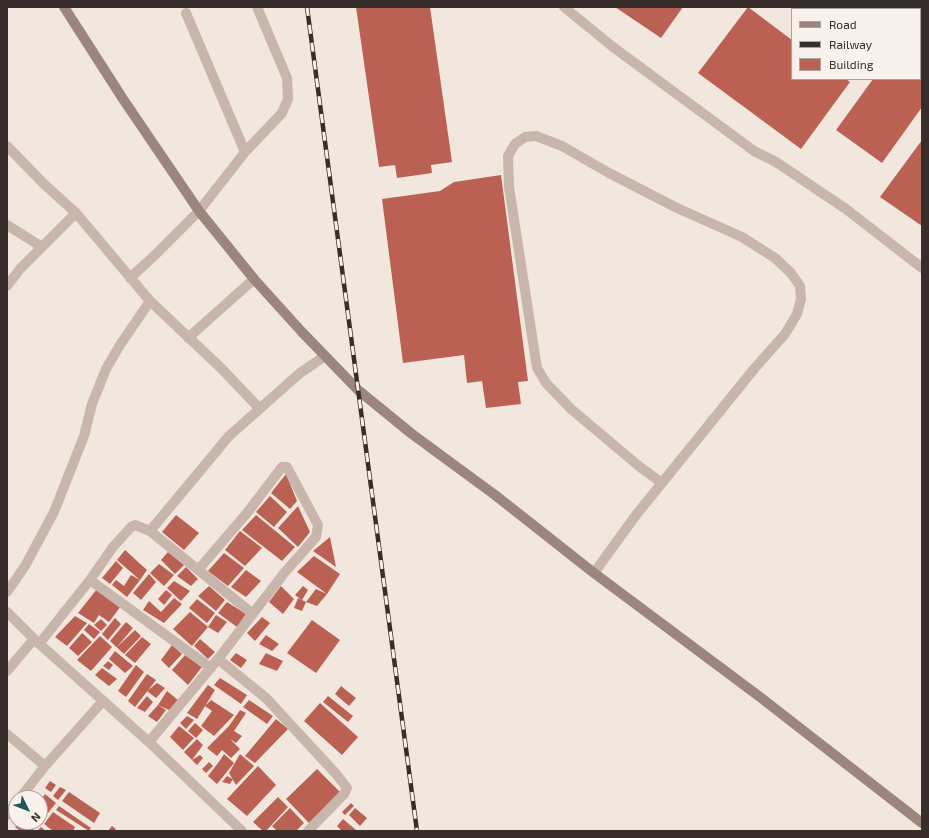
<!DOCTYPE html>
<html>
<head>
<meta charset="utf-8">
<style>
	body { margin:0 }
	#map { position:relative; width:929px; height:838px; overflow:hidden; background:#f1e7df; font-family:"Exo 2",sans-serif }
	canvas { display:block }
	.frame { position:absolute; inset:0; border:8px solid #372d2a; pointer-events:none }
	.legend { position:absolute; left:791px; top:8px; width:130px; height:72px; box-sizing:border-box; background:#f9f1ec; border:1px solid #aba39e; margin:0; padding:5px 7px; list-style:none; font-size:12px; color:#372d2a }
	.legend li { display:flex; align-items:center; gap:8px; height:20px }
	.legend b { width:20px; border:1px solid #aba39e }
	.north { position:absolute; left:8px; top:790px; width:40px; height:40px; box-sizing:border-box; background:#f9f1ec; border:1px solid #aba39e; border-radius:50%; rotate:133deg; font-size:11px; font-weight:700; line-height:16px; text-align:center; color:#372d2a }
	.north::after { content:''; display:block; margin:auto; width:14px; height:18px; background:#235553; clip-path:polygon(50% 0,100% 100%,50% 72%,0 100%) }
</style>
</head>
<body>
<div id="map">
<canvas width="929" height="838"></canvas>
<div class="frame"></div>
<ul class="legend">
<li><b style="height:5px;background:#9c857e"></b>Road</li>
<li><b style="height:5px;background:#372d2a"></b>Railway</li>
<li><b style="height:11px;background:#bb6153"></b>Building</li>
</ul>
<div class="north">N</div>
</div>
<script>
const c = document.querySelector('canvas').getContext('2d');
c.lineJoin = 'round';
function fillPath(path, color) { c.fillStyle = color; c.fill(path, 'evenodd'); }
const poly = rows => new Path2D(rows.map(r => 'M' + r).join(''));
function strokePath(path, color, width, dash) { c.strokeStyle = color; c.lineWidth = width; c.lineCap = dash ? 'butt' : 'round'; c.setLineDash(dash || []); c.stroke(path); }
const building = poly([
	[356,7,430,7,452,162,431,165,432,173,397,178,395,165,379,167],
	[615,7,683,7,661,38],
	[748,7,792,40,792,79,846,79,850,82,801,149,698,73],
	[882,7,901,7,898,9,885,9],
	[922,12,922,107,882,163,836,130,873,79,920,79,920,15],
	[922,140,922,226,880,197],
	[501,175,528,381,518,382,521,404,486,408,482,381,467,383,464,355,403,363,382,199,440,191,454,182],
	[286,474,297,501,290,509,271,493],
	[270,496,287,512,274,527,256,512],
	[298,506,310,532,298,547,278,528],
	[176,515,199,533,184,550,162,532],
	[256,515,295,547,282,561,242,530],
	[240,531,262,548,245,566,225,550],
	[330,537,336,567,313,551],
	[125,550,147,570,140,580,127,597,112,585,116,580,124,586,131,575,140,580,117,560],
	[168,552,184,565,175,574,161,560],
	[224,553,244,568,228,586,208,571],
	[314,556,340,574,327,594,297,572],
	[116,561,123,568,110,584,102,578],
	[159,564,174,575,164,586,150,573],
	[186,567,198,579,191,586,177,576],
	[246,570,261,581,246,597,231,587],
	[149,574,156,582,141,600,133,593],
	[174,581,190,591,181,601,167,588],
	[209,586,225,600,216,611,198,596],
	[281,586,294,599,283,614,269,602],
	[303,586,308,590,302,600,306,602,302,611,294,608,298,598,302,600,295,595],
	[97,589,121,606,109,622,99,615,94,623,78,613],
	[316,589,327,594,317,606,306,602],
	[166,590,172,595,164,605,158,599],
	[174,598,182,604,164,623,143,610,149,601,161,612],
	[197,599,215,613,207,623,189,608],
	[227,602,246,614,237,627,218,613],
	[190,612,208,627,192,646,173,629],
	[216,615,227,622,218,633,208,627],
	[75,616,87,623,67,646,55,637],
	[262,617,270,623,255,641,247,633],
	[115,618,121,624,108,640,102,634],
	[101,619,107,625,101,631,94,625],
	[312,620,340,640,316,673,287,653],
	[126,622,133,628,117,647,135,630,141,636,124,654,110,641],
	[89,624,100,632,94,639,84,630],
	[82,633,92,642,78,656,69,648],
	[266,635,279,644,272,651,259,644],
	[100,636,112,647,91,671,77,660],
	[142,637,151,644,135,663,125,655],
	[200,639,215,652,208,659,194,646],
	[172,645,182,654,169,668,161,660],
	[115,651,133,666,125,673,109,659],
	[236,653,247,660,241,668,230,660],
	[266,653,283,661,277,671,259,664],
	[185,655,202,667,188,685,172,670],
	[108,661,113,665,109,670,103,666],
	[136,665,144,672,126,697,118,691],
	[102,668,117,679,109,686,95,675],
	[147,674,156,680,135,707,128,701],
	[220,678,247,695,241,704,214,685],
	[157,683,165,688,156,698,147,691],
	[208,685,215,690,197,719,187,713],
	[341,686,356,698,349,706,335,694],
	[167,691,178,700,169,710,158,705],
	[147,696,153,702,145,712,137,708],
	[328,696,353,716,348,722,323,702],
	[211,700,234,715,214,736,201,726,212,711,205,706],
	[249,700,273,716,267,724,243,707],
	[320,703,358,737,342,755,304,721],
	[158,705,166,710,157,722,148,716],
	[240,710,246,713,234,731,242,736,236,743,230,739,240,749,231,758,222,750,217,756,207,748,229,726],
	[187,716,194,720,186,729,180,723],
	[276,719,288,729,255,763,245,756],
	[195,723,203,730,196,738,188,731],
	[179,726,194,738,183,750,170,737],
	[197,739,203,745,192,760,184,752],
	[224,754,234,763,217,784,208,776,221,759],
	[240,754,254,766,236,785,229,773],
	[200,755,203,758,197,765,192,760],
	[209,762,213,766,206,773,202,769],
	[258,766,276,785,247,816,227,799],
	[317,769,340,792,309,823,286,799],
	[227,776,233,779,230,784,222,782],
	[50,781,56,785,51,792,45,788],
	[60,787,66,790,58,800,53,796],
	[69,792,100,813,94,823,62,801],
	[45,794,56,803,44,818,40,814,40,801],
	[278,797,288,807,266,831,263,831,253,822],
	[351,803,354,806,345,815,342,812],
	[59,806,91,828,89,831,56,810],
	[290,808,304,823,296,831,277,831,272,826],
	[355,808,367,818,360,826,349,815],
	[53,812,75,827,73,831,53,831,44,824],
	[343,819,356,830,355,831,342,831,337,826],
	[20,822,32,822,36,825,32,831,20,831,15,827],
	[112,826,116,829,114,831,108,831],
	[41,827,46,831,37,831]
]);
const lane = poly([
	[564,7,613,47,754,151,776,162,846,209,922,268],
	[850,7,851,9],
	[594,573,636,515,754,369,785,334,797,314,801,299,800,286,791,273,775,258,742,237,677,208,609,173,562,146,536,136,525,137,515,144,508,156,509,187,537,368,546,383,571,409,640,467,662,483]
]);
const street = poly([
	[186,13,245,152],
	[7,146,44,184,76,213,150,301,221,368,259,408],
	[7,225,42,247],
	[130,278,154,256,199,211,245,152,282,113,288,99,287,78,257,7],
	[7,286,20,269,76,213],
	[188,338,254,279],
	[150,531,229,436,300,373,325,356],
	[90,580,211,668],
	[7,592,25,566,54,512,84,436,92,404,106,369,120,345,150,301],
	[7,612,34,639,149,742,242,831],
	[39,644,90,580,113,547,131,527,135,525,150,531,253,614],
	[218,659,266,698,337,775,347,788,344,794,308,831],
	[7,671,34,639],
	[7,734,45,766],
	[149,742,218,659,285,572,316,537,318,525,287,467,282,467,247,513,198,570],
	[20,798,45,766,102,702],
	[7,815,16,803]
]);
const secondary = poly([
	[64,7,123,99,199,211,254,279,301,331,358,390,412,434,495,495,594,573,760,697,922,823]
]);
const rail = poly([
	[307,7,417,831]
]);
fillPath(building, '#bb6153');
strokePath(lane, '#c8b6ac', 10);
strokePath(street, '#c8b6ac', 10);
strokePath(secondary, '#9c857e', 10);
strokePath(rail, '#372d2a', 4.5);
strokePath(rail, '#f9f1ec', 3, [9]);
</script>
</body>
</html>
